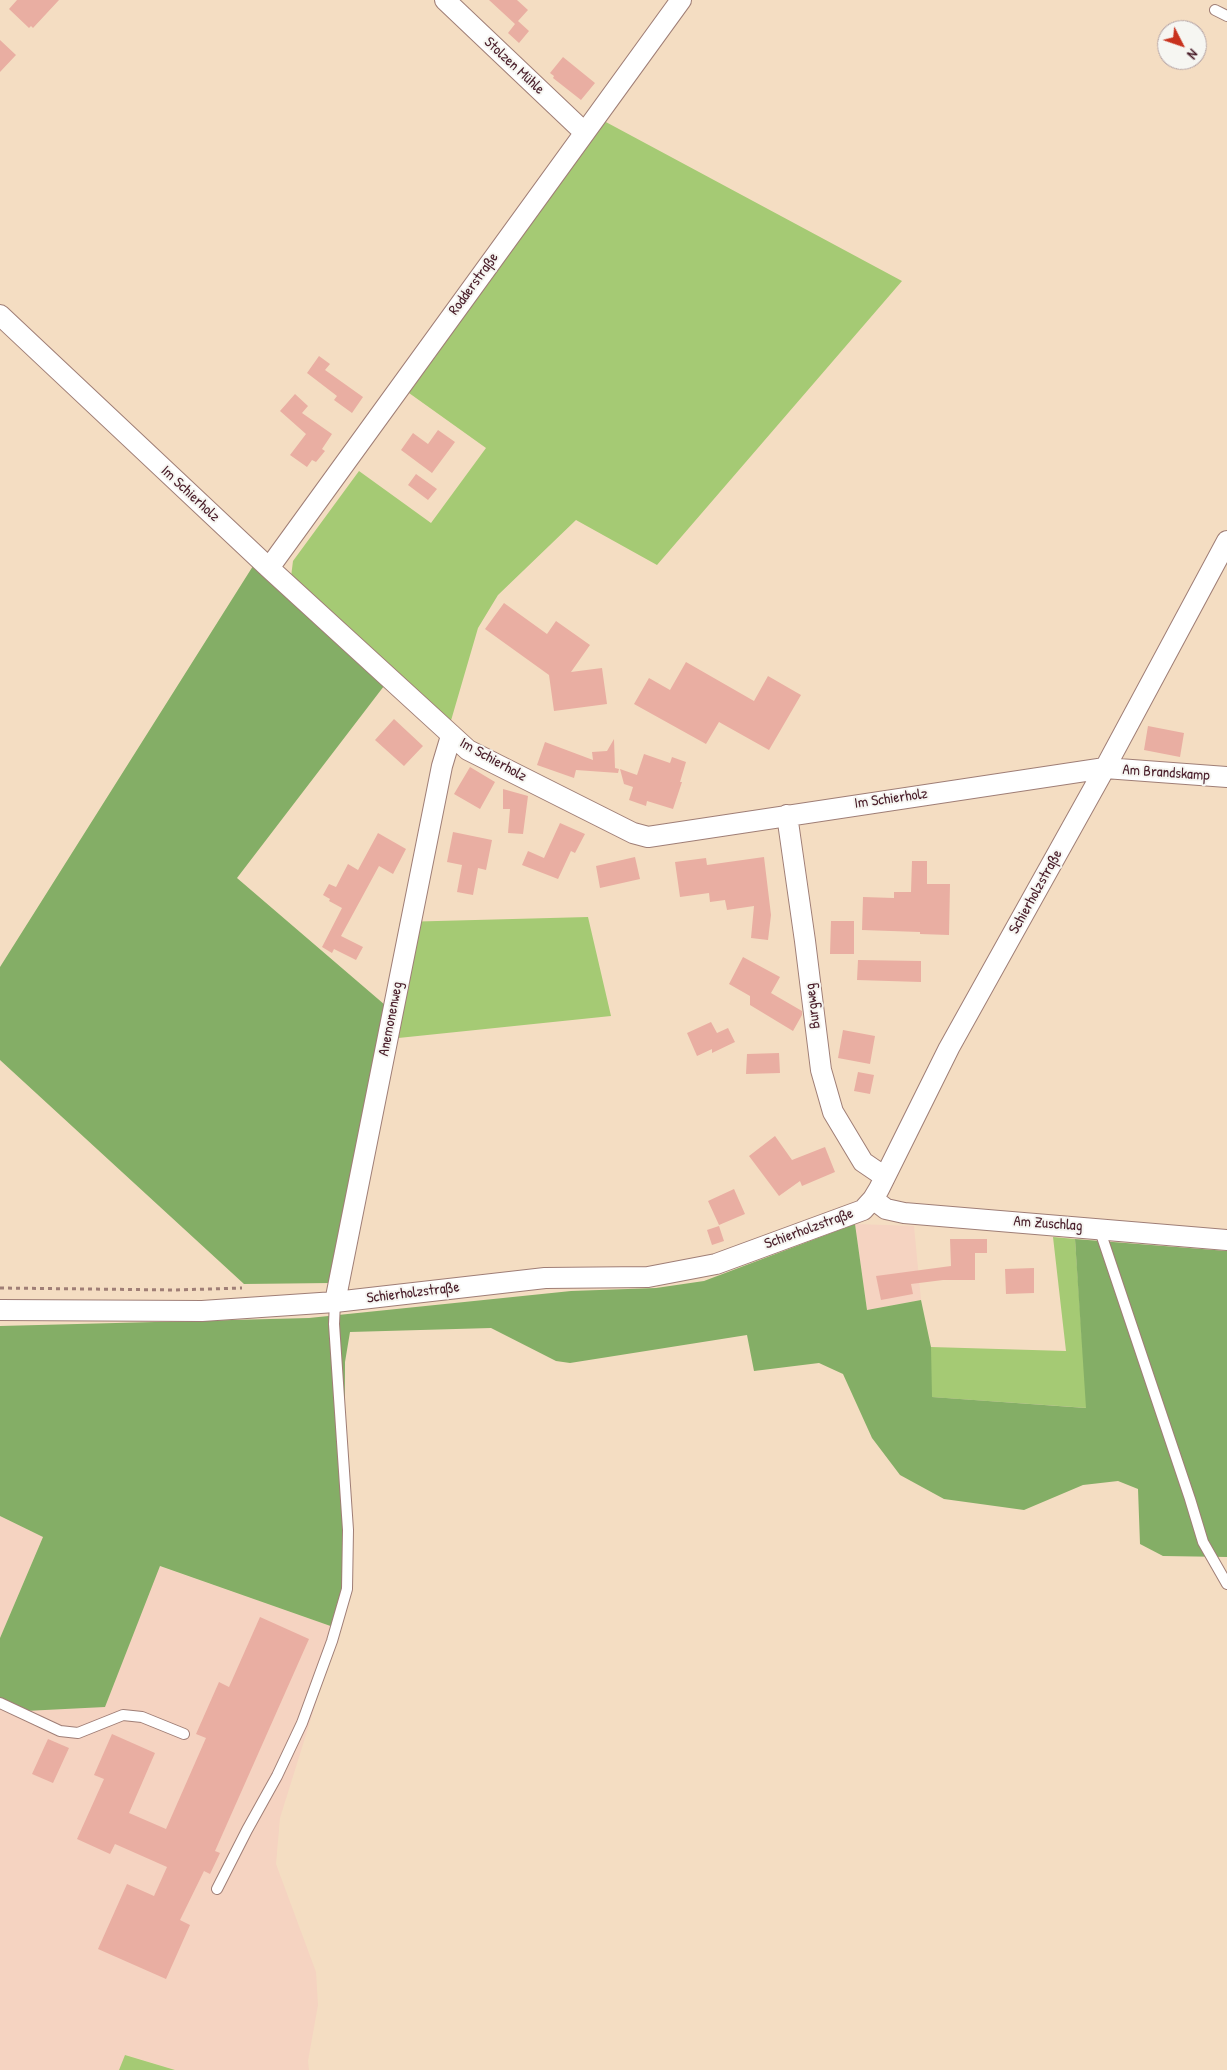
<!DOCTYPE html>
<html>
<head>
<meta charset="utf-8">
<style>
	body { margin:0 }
	#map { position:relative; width:1227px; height:2070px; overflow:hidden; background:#f4ddc2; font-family:"Patrick Hand",sans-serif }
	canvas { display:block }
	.north { position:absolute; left:1157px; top:20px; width:50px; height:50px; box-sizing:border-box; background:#f6f6f2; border:1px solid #b1a0a2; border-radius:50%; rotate:131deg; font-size:14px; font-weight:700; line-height:20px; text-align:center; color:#4a1f2b }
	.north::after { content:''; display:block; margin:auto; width:18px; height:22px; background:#c8321e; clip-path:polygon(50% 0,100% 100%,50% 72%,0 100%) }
</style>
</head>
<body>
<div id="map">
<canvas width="1227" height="2070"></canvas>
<div class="north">N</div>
</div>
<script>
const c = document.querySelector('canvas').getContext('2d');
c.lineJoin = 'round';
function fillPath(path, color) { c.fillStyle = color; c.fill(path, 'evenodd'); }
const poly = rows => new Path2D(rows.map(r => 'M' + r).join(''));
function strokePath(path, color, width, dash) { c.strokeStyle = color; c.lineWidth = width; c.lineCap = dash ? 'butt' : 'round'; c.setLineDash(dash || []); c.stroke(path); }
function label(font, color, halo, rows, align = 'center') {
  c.font = font + ' "Patrick Hand",sans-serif'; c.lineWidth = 4; c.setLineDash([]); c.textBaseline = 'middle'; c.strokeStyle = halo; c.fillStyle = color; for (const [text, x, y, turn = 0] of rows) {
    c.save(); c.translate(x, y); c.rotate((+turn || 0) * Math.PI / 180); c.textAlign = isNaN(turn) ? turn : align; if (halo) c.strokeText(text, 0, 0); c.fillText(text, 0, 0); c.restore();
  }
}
const built = poly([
	[855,1224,914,1226,921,1300,867,1310],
	[0,1516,43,1537,0,1638],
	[159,1566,339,1629,280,1818,276,1864,316,1972,318,2005,308,2061,309,2070,175,2070,126,2055,119,2070,0,2070,0,1699,105,1707]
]);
const green = poly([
	[604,121,902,281,657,565,576,520,498,595,478,628,450,724,291,577,293,561,359,471,431,523,486,448,409,393],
	[588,917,611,1016,379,1040,400,922],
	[1053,1237,1075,1239,1087,1408,931,1397,931,1347,1066,1351],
	[125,2055,175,2070,119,2070]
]);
const forest = poly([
	[253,566,384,686,237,878,385,1005,331,1283,244,1284,0,1060,0,967],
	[855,1224,867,1310,921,1300,931,1347,932,1397,1086,1408,1075,1239,1227,1251,1227,1557,1163,1556,1140,1544,1138,1489,1118,1481,1083,1485,1024,1510,944,1499,900,1475,872,1438,843,1374,819,1363,754,1371,747,1335,570,1363,556,1361,491,1328,350,1332,345,1362,344,1589,339,1629,160,1566,105,1707,25,1711,0,1699,0,1638,43,1537,0,1516,0,1326,309,1318,571,1291,656,1288,704,1281]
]);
const building = poly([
	[17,0,59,0,33,28,31,26,29,28,9,9],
	[489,0,517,0,528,10,518,21,529,31,519,43,508,33,515,24],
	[0,40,16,55,0,72],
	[563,57,595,83,581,100,553,78,554,76,550,73],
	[319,356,330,364,325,370,363,397,352,413,334,400,337,396,307,373],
	[295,394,308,406,302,413,332,434,322,449,325,451,316,462,312,460,307,467,290,455,306,434,280,411],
	[438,430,455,442,432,473,401,450,413,433,428,444],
	[416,474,437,489,428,500,408,485],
	[504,603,547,634,556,621,590,645,571,672,602,668,607,704,554,711,549,675,485,629],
	[686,662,754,701,768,676,801,695,769,750,719,722,706,744,634,704,649,678,670,690],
	[394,719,423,746,404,766,375,740],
	[1148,726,1184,733,1180,757,1144,750],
	[614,739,615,768,619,769,618,773,576,770,574,778,537,765,545,742,593,760,592,752,607,751],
	[644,754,670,763,672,757,686,762,680,782,682,782,673,809,647,801,646,806,629,800,633,787,624,784,620,769,637,775],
	[470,767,495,782,480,809,454,794],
	[503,789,528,796,523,834,508,833,510,809,503,809],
	[560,823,585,834,575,853,571,851,558,879,522,865,528,851,544,858],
	[453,832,492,840,486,870,478,868,473,895,457,892,462,865,447,862],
	[378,833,406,849,393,874,379,866,341,936,363,947,356,960,334,949,332,953,322,947,342,908,329,901,330,899,323,895,329,884,336,887,348,864,358,870],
	[635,857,640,879,600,888,596,866],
	[764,857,771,915,768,940,751,938,754,906,727,910,725,900,710,902,709,893,680,897,675,862,706,858,707,865],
	[912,861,927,861,927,884,950,884,949,935,920,934,920,932,862,930,863,897,894,898,894,892,911,892],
	[831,921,854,921,854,954,830,954],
	[743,957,780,977,771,993,802,1011,802,1015,793,1031,750,1005,750,996,729,984],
	[858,960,921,961,921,982,857,980],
	[711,1022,717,1033,728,1028,735,1042,712,1053,712,1049,697,1056,687,1033],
	[843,1030,875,1036,870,1064,838,1058],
	[779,1053,780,1073,746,1074,747,1054],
	[858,1072,874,1075,870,1094,854,1091],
	[775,1136,792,1160,825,1147,835,1172,802,1186,800,1181,779,1196,749,1156],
	[734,1189,745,1214,719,1225,708,1201],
	[719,1226,724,1241,712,1245,707,1230],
	[950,1239,987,1239,987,1253,975,1253,975,1280,943,1280,911,1284,913,1294,881,1300,876,1276,951,1266],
	[1034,1268,1034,1293,1006,1294,1005,1269],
	[260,1617,309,1639,215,1851,220,1853,210,1874,204,1871,180,1920,190,1925,166,1979,98,1949,127,1884,154,1896,167,1867,115,1844,110,1854,77,1839,104,1779,94,1775,112,1734,155,1753,129,1813,166,1829,206,1738,196,1734,219,1682,229,1687],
	[48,1739,69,1748,53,1783,32,1774]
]);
const path = poly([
	[0,1288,175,1290,242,1288]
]);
const lane = poly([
	[1215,10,1227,16],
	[1099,1228,1190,1499,1203,1542,1227,1584],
	[0,1703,60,1731,78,1733,123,1715,142,1717,184,1734],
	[217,1889,247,1830,277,1776,302,1723,332,1641,347,1589,348,1530,334,1324,335,1302]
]);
const street = poly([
	[445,0,584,132],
	[0,315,269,568,468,750,633,833,648,837,1105,768,1227,777],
	[269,568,681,0],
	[787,815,805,941,821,1070,833,1112,863,1162,885,1177],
	[873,1199,886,1209,904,1213,1227,1240],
	[335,1302,442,766,451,736],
	[0,1310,202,1311,335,1302,545,1278,648,1277,716,1264,863,1210,873,1199,879,1189,949,1048,1105,768,1227,541]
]);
const streetNames = [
	["Stolzen Mühle",514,66,43],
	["Rodderstraße",474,284,-54],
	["Im Schierholz",190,494,43],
	["Im Schierholz",493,760,29],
	["Am Brandskamp",1166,773,4],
	["Im Schierholz",891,799,-8],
	["Schierholzstraße",1036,892,-61],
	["Burgweg",813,1006,-97],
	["Anemonenweg",391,1019,-79],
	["Am Zuschlag",1048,1224,4],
	["Schierholzstraße",809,1229,-20],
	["Schierholzstraße",413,1293,-7]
];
fillPath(built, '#f5d3c1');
fillPath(green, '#a5ca74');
fillPath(forest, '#84ae66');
fillPath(building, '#e9aea2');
strokePath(lane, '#9f7e76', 12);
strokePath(street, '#9f7e76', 22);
strokePath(path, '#9f7e76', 3, [4, 4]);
strokePath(lane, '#fff', 10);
strokePath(street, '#fff', 20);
label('15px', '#4a1f2b', '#f6f6f2', streetNames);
</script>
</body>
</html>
